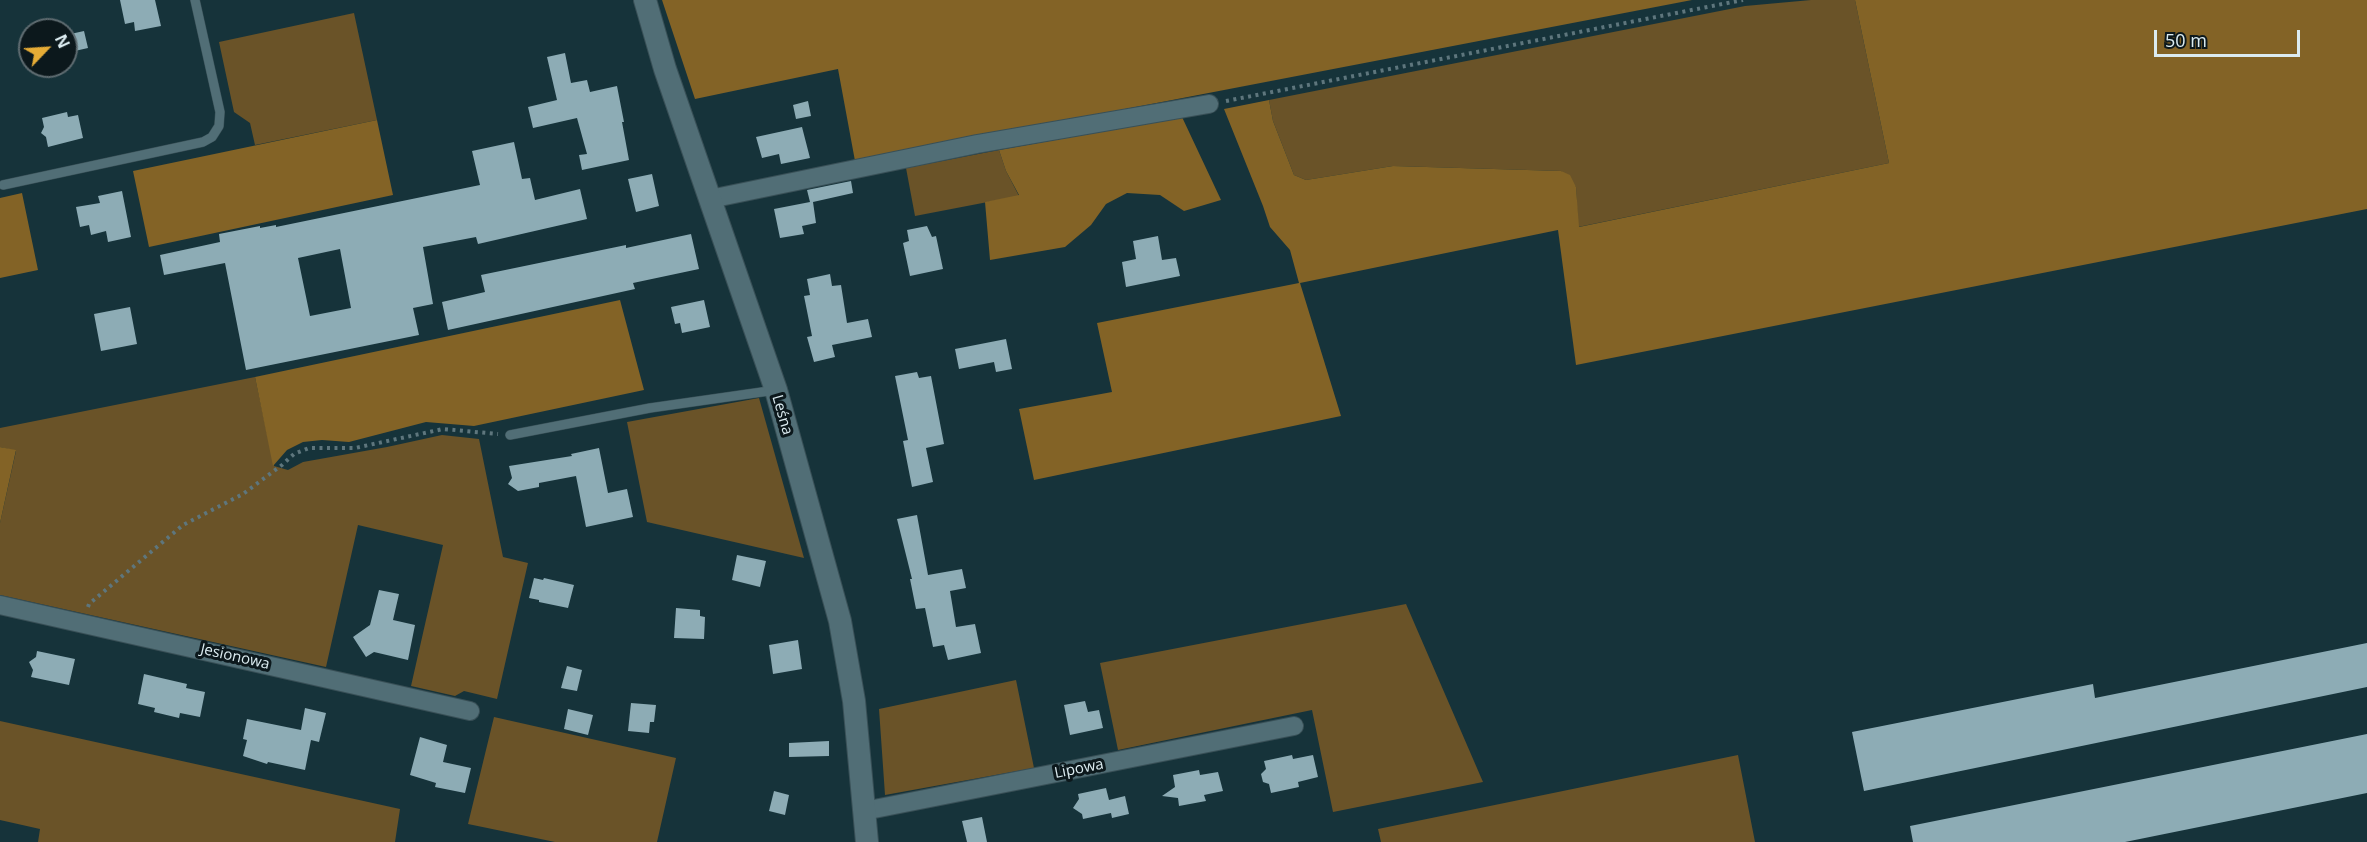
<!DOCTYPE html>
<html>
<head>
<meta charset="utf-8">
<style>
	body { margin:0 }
	#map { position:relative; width:2367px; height:842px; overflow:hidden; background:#16333a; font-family:"Open Sans",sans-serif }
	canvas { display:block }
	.north { position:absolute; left:18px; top:18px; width:60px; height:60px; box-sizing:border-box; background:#0c181c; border:2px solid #5f6c71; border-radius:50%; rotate:65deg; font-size:16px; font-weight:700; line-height:24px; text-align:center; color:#dbebf0 }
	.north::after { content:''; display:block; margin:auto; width:21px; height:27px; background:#e6ac36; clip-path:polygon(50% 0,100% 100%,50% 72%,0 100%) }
	.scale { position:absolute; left:2154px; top:30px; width:146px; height:27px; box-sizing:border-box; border:3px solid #dbebf0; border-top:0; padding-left:8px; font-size:18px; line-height:21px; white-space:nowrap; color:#dbebf0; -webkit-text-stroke:4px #0c181c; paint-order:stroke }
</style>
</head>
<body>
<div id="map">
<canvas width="2367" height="842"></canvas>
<div class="north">N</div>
<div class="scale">50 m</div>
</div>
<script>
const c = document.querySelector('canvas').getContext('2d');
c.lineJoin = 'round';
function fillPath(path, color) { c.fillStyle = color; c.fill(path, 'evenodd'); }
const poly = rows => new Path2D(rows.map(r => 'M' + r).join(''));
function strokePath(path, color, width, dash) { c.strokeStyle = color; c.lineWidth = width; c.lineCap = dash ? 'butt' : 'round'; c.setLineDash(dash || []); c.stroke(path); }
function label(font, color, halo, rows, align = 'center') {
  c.font = font + ' "Open Sans",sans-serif'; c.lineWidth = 6; c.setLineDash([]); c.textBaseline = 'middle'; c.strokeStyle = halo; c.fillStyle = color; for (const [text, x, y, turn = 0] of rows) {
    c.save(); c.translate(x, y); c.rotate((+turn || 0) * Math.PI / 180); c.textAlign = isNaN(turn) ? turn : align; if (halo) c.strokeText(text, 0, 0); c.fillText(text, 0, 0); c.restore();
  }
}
const green = poly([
	[1811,0,1855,0,1889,163,1578,227,1576,187,1561,171,1393,166,1306,180,1294,175,1273,121,1269,100,1745,6],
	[354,13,377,120,255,145,250,123,234,112,219,42],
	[999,150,1006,171,1019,196,915,216,906,168],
	[255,377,274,466,288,470,303,462,387,447,442,435,479,439,503,557,528,563,497,699,464,691,455,696,411,686,443,545,358,525,326,667,0,595,0,523,16,451,0,447,0,428],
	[759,398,804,558,647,522,627,422],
	[1406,604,1483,782,1333,812,1312,710,1118,750,1100,663],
	[1016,680,1034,768,885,795,879,709],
	[494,717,676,758,657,842,555,842,468,824],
	[0,721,400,809,395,842,38,842,40,829,0,820],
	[1738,755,1755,842,1381,842,1378,829]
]);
const forest = poly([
	[662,0,1692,0,855,161,838,69,695,99],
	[1855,0,2367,0,2367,209,1576,365,1558,230,1300,283,1341,416,1034,480,1019,409,1112,392,1097,323,1299,283,1290,250,1270,227,1263,206,1224,109,1269,100,1273,121,1294,175,1306,180,1393,166,1561,171,1570,175,1576,187,1579,227,1889,163],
	[1182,117,1221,200,1184,211,1160,195,1127,193,1106,204,1091,225,1065,247,990,260,985,202,1019,195,1006,171,999,150],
	[377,120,393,195,149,247,133,171],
	[22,193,38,270,0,278,0,198],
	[620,300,644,390,474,426,426,422,349,442,322,440,303,442,287,450,273,466,255,377],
	[0,447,16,450,0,523]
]);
const building = poly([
	[120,0,155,0,161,26,135,31,134,22,125,24],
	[84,31,88,48,66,53,66,35],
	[565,53,571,83,587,80,590,92,617,86,624,122,622,122,629,160,582,170,579,155,587,154,577,118,533,128,528,107,557,100,547,57],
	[808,101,811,116,796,119,793,105],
	[67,112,68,117,78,115,83,138,48,147,46,137,41,133,44,127,42,118],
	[802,127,810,158,781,164,779,154,762,158,756,137],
	[514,142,522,179,530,178,535,200,580,189,587,219,478,244,476,237,423,247,433,304,413,308,419,335,246,370,225,263,164,275,160,255,220,242,219,234,260,226,260,228,276,225,276,227,480,185,472,151],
	[340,249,351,308,310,316,298,258],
	[652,174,659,206,636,212,628,179],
	[851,181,853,193,813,202,816,223,802,226,804,234,780,238,774,209,810,202,807,190],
	[122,191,131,237,108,242,106,231,91,235,89,225,80,227,76,207,100,203,98,196],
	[927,226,932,237,936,236,943,269,910,276,903,243,909,241,907,230],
	[691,234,699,269,633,283,635,289,448,330,442,302,485,292,481,275,626,245,626,248],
	[1158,236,1162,260,1176,258,1180,276,1126,287,1122,262,1136,259,1133,241],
	[830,274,832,286,841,285,847,323,868,319,872,337,832,345,835,357,814,362,807,337,812,336,804,296,810,295,807,279],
	[704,300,710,327,682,333,680,323,675,324,671,307],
	[130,307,137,344,101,351,94,314],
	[1006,339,1012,369,996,372,994,362,959,369,955,349],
	[917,372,919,378,931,376,944,444,926,448,933,482,912,487,903,441,908,440,895,376],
	[599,448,608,493,627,489,633,517,586,527,576,476,539,483,539,487,518,491,508,484,512,478,509,466,572,456,571,454],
	[917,515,928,575,962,569,966,588,950,591,956,627,975,624,981,653,948,660,944,645,933,647,925,608,916,609,910,579,912,579,897,519],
	[737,555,766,561,760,587,732,580],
	[534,578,543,580,544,578,574,585,568,608,539,602,539,600,529,598],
	[379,590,399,594,393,620,415,625,408,660,374,652,366,657,353,637,370,625],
	[676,608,700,610,700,616,705,617,704,639,674,638],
	[798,640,802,669,773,674,769,645],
	[2367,643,2367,687,1864,791,1852,732,2093,684,2095,698],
	[37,651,75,659,69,685,31,677,33,670,29,662,36,657],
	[567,666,582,670,577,691,561,688],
	[144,674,187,684,186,688,205,692,200,717,180,713,179,718,154,712,155,708,138,704],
	[1085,701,1088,712,1099,710,1103,728,1070,735,1064,705],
	[631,703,656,705,654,722,650,722,649,733,628,731],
	[305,708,326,713,319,742,311,740,305,770,268,762,267,764,243,756,247,740,243,739,247,719,301,730],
	[568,709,593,715,588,735,564,729],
	[2367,734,2367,793,2125,842,1913,842,1910,826],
	[420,737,447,745,443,762,471,768,465,793,435,787,436,783,410,775],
	[829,741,829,756,789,757,789,743],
	[1292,755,1293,759,1313,755,1318,777,1298,782,1299,787,1271,793,1269,784,1263,782,1261,774,1266,769,1264,761],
	[1199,770,1200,775,1218,772,1223,791,1204,795,1206,801,1179,806,1178,798,1162,796,1175,787,1173,775],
	[1106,788,1109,800,1125,796,1129,814,1112,818,1111,813,1083,819,1082,814,1073,808,1079,799,1078,794],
	[774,791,789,795,785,815,769,811],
	[982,817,987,842,967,842,962,821]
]);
const path = poly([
	[1226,101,1743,0],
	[88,607,89,604,183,525,243,494,282,465,294,454,309,448,355,448,443,429,498,434]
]);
const service = poly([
	[3,185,203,142,212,137,219,126,220,112,195,0],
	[510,435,650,408,776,390]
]);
const minor = poly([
	[710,199,977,144,1209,104],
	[0,605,470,711],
	[864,811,1294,726]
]);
const tertiary = poly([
	[645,0,665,69,776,390,840,621,854,701,867,842]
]);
const streetNames = [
	["Leśna",782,415,74],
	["Jesionowa",235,657,13],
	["Lipowa",1079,769,-11]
];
fillPath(green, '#6a5328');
fillPath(forest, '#836326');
fillPath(building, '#8dacb5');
strokePath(service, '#395057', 10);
strokePath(minor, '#395057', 20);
strokePath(tertiary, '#395057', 24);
strokePath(path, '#5e767d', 4, [3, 4.5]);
strokePath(service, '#516e76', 9);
strokePath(minor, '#516e76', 18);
strokePath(tertiary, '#516e76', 22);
label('15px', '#dbebf0', '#0c181c', streetNames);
</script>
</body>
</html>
